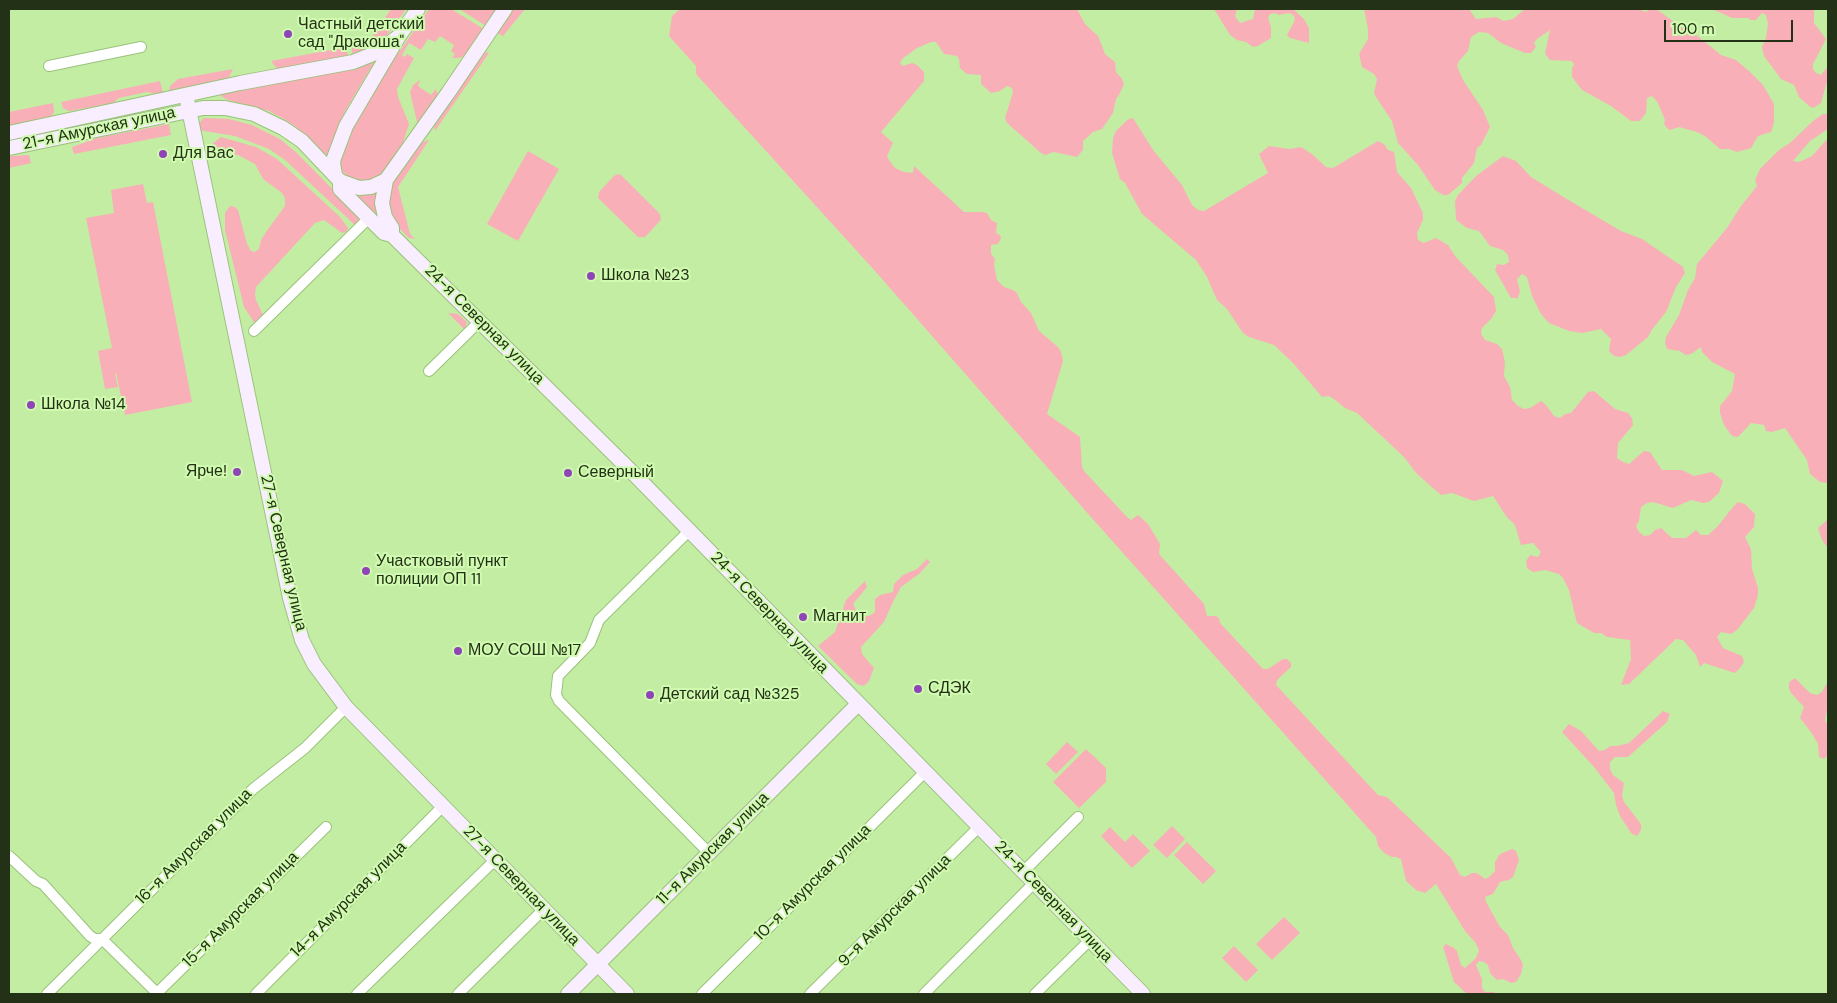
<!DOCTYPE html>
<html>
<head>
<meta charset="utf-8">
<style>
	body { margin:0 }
	#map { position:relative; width:1837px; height:1003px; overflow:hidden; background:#c4eda4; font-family:"DM Sans",sans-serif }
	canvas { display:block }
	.frame { position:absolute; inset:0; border:10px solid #233216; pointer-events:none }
	.scale { position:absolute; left:1664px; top:20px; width:129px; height:22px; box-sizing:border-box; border:2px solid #233216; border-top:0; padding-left:6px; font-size:15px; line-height:18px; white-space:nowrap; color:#233216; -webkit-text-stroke:4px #d1fbb1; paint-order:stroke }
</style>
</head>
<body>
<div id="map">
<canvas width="1837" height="1003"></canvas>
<div class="frame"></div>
<div class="scale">100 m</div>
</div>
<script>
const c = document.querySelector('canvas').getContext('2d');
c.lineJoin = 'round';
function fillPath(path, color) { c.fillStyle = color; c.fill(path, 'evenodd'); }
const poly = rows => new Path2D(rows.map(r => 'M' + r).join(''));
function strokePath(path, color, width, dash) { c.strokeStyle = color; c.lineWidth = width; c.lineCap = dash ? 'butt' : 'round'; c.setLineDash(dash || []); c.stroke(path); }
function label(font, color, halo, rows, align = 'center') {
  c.font = font + ' "DM Sans",sans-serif'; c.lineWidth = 4; c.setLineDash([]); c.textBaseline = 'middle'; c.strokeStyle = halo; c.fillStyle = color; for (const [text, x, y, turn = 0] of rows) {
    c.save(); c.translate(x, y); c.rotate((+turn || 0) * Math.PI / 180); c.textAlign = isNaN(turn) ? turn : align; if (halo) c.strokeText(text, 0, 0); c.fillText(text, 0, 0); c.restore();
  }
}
const green = poly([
	[391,9,406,9,392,29,378,45,353,56,351,46,369,41],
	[429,9,451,9,484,29,465,56,458,58,452,58,455,54,451,51,454,45,440,36,435,42,428,39,421,50,409,43,402,55,405,57,407,54,414,58,397,89,398,97,409,124,402,146,379,178,369,183,348,178,341,169,340,161,346,139,368,97],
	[459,9,497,9,486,26],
	[513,9,525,9,503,36,497,33],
	[680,9,1077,9,1085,24,1098,36,1105,54,1115,62,1116,72,1122,79,1124,84,1119,95,1116,99,1113,113,1102,129,1093,132,1083,141,1083,150,1077,157,1054,152,1045,155,1041,153,1007,123,1005,118,1013,92,1012,88,1007,86,1000,91,991,93,981,84,981,75,967,74,960,68,959,59,957,56,944,54,936,42,931,42,917,48,902,59,900,63,903,66,912,63,917,65,924,72,924,81,881,132,893,143,887,156,889,160,895,168,904,172,913,173,914,166,964,212,982,212,987,213,991,220,997,223,996,233,1000,235,1001,238,998,244,991,245,991,254,995,259,994,265,997,280,1004,287,1013,290,1017,293,1021,302,1031,313,1039,331,1058,347,1061,352,1063,361,1047,414,1080,437,1082,467,1084,471,1127,517,1131,520,1138,515,1148,524,1160,544,1159,554,1204,604,1207,616,1216,616,1219,618,1220,623,1263,669,1268,669,1283,659,1287,659,1291,663,1291,667,1277,680,1276,685,1378,795,1387,797,1451,858,1460,875,1465,877,1472,873,1477,873,1485,879,1489,877,1495,871,1495,862,1500,854,1512,849,1516,851,1519,860,1513,877,1509,880,1500,882,1493,894,1485,897,1486,902,1500,927,1508,935,1513,948,1521,960,1523,965,1521,974,1516,982,1511,983,1503,979,1497,980,1490,973,1488,965,1484,962,1479,961,1476,965,1482,979,1482,988,1485,992,1494,992,1497,994,1467,994,1454,982,1443,947,1446,944,1454,948,1457,951,1461,965,1465,968,1476,958,1479,950,1475,942,1465,931,1436,884,1425,893,1416,890,1406,881,1401,859,1396,857,1392,857,1384,853,1378,846,1376,837,1090,516,875,271,696,74,696,66,669,36,672,16],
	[1214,9,1237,9,1235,16,1240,23,1253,19,1255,9,1293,9,1304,19,1309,28,1309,43,1290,38,1287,35,1294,22,1295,18,1292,14,1288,13,1279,15,1275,13,1270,14,1268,18,1271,27,1271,38,1258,46,1253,47,1246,42,1237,40,1230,35],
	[1364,9,1469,9,1476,19,1496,17,1504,21,1513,19,1525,9,1638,9,1646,12,1650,9,1656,9,1690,33,1695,34,1721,55,1736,60,1749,71,1763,85,1774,104,1774,123,1771,132,1758,136,1751,148,1737,152,1729,149,1720,149,1705,136,1697,132,1679,127,1670,130,1667,128,1664,124,1665,120,1658,103,1652,96,1647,98,1646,113,1640,121,1631,121,1611,106,1582,90,1572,77,1572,68,1574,65,1572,61,1550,60,1545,54,1550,30,1537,39,1534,43,1536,47,1531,53,1525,53,1501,43,1488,33,1479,32,1471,37,1468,51,1459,61,1457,66,1463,80,1483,110,1490,127,1481,145,1477,148,1474,163,1462,178,1462,183,1448,195,1443,195,1435,190,1418,165,1398,143,1392,121,1376,97,1374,93,1377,79,1374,74,1362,67,1359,54,1368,39,1368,29],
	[1712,9,1814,9,1814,23,1826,39,1813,64,1813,69,1816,73,1821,75,1828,66,1828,78,1821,103,1813,108,1809,106,1799,97,1794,85,1781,79,1764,56,1762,47,1766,38,1768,24,1766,15,1762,13,1756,20,1751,20,1748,18,1732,18],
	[347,47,348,54,346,57,277,69,271,61],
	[487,52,489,53,435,131,434,126,483,54],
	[376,59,345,111,327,156,296,127,284,119,269,111,228,100,221,96,222,94],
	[233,69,228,79,169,91,170,86,178,79],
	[420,80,418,86,431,95,436,89,438,96,418,126,410,92,413,85],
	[160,81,163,93,155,94,147,92,119,98,113,103,69,111,63,108,61,102],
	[53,103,54,112,51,117,9,126,9,112],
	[1823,114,1828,114,1828,129,1810,141,1793,161,1799,162,1812,156,1828,138,1828,482,1826,483,1820,482,1810,474,1807,460,1785,428,1772,432,1766,431,1764,425,1751,423,1738,437,1732,436,1724,425,1720,413,1720,406,1732,391,1735,374,1712,362,1702,352,1701,347,1691,354,1685,355,1680,351,1667,349,1665,343,1666,337,1679,315,1688,290,1695,278,1697,264,1727,228,1741,206,1757,186,1755,180,1760,169,1779,150,1790,143,1813,121],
	[204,118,229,119,252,125,280,139,297,153,356,213,360,219,357,227,285,160,269,149,235,136,198,130,198,124],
	[1133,118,1153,150,1182,185,1192,205,1198,210,1204,211,1268,173,1259,154,1269,146,1289,149,1301,147,1312,154,1326,167,1333,168,1378,141,1384,144,1388,150,1394,152,1397,172,1411,188,1423,213,1423,220,1417,233,1418,240,1424,243,1436,238,1448,245,1456,257,1494,297,1496,311,1492,318,1482,328,1481,334,1485,340,1497,344,1502,349,1505,362,1504,376,1510,387,1512,400,1518,406,1524,409,1530,408,1541,401,1546,405,1554,416,1560,418,1565,414,1571,413,1588,392,1594,391,1615,409,1628,413,1632,418,1633,425,1618,443,1617,458,1623,462,1629,464,1644,451,1650,452,1662,470,1682,470,1694,476,1712,472,1723,481,1719,493,1709,502,1703,503,1691,500,1673,508,1653,502,1647,503,1641,507,1639,521,1636,526,1639,532,1644,536,1650,535,1655,530,1661,528,1672,538,1686,538,1696,530,1701,535,1708,535,1717,527,1733,507,1738,502,1745,504,1755,514,1754,527,1745,537,1751,549,1752,569,1758,588,1758,595,1754,608,1737,630,1731,634,1721,632,1717,637,1723,648,1742,656,1744,662,1740,668,1735,673,1704,663,1700,667,1696,655,1683,640,1676,639,1629,684,1621,685,1631,659,1630,640,1607,637,1601,633,1594,633,1577,623,1569,590,1563,578,1559,574,1545,570,1533,572,1527,568,1526,561,1530,555,1538,557,1541,552,1533,543,1521,545,1515,525,1506,516,1493,496,1474,501,1452,493,1441,495,1416,473,1404,457,1357,413,1345,408,1334,399,1329,396,1322,397,1293,363,1274,345,1249,337,1243,333,1227,309,1217,300,1207,277,1196,260,1142,214,1125,183,1120,179,1112,153,1113,138,1116,131,1127,120],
	[169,124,171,135,74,154,72,147,97,138],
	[221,137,256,147,277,159,340,217,348,228,346,232,342,233,324,220,315,223,256,287,255,294,256,300,263,315,263,320,258,323,254,322,244,307,225,230,225,213,230,206,235,207,238,210,247,244,251,251,255,252,259,249,261,240,266,232,285,206,285,198,282,193,263,179,255,164,238,155,217,155,213,150,212,144],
	[429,140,398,187,410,234,415,239,409,238,396,225,387,207,391,185,422,142],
	[528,151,559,169,518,241,487,224],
	[29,155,31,163,9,168,9,156],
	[1503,156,1516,161,1531,177,1565,198,1621,231,1642,239,1683,267,1685,273,1676,287,1666,312,1651,331,1648,337,1626,355,1620,357,1614,356,1609,351,1611,339,1601,329,1582,333,1569,331,1549,323,1541,314,1532,296,1527,277,1522,274,1517,279,1520,291,1518,298,1511,298,1495,270,1497,264,1504,265,1509,262,1508,255,1503,250,1490,246,1479,231,1467,228,1456,220,1455,201,1458,195,1476,176],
	[618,174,621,175,660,214,661,220,645,237,638,237,598,198,599,192,614,176],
	[143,184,147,203,153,202,192,402,125,415,116,373,115,374,118,387,105,389,98,351,112,348,86,218,114,213,111,190],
	[380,189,387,230,355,198,354,192],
	[448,313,458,314,467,322,465,330],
	[1828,519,1828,548,1822,540,1818,528],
	[927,559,930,562,919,574,901,587,893,602,884,622,861,647,862,654,874,668,869,681,864,686,857,684,818,646,835,632,846,600,865,581,867,587,853,604,859,616,869,616,875,612,875,599,880,595,893,592,894,584,903,575,917,569],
	[1795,678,1810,693,1817,695,1822,692,1828,681,1828,705,1825,720,1828,725,1828,755,1824,759,1819,757,1818,744,1811,732,1800,718,1804,707,1791,693,1789,688,1789,682],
	[1663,711,1670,714,1667,722,1628,757,1615,757,1610,762,1610,769,1613,775,1624,783,1622,796,1624,802,1641,824,1641,830,1637,836,1631,833,1620,816,1616,805,1614,793,1594,767,1562,732,1569,724,1581,731,1599,751,1605,750,1610,746,1617,746,1629,743],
	[1067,742,1078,752,1056,774,1046,764],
	[1086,749,1106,768,1106,782,1079,808,1053,782],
	[1172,826,1185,839,1167,858,1153,845],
	[1110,827,1125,842,1133,834,1150,851,1132,868,1101,836],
	[1187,842,1216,871,1203,884,1174,855],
	[1284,917,1300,933,1272,960,1256,944],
	[1234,946,1258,970,1246,982,1222,958]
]);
const street = poly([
	[49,66,141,47],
	[254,331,369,218],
	[429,371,480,321],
	[689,531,599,620,590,643,558,676,556,695,559,701,709,853],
	[9,856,36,881,43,884,90,936,95,939,102,939,158,994],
	[1023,872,1078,817],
	[47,994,253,789,305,748,346,707],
	[156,994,326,827],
	[256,994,443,806],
	[357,994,495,860],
	[458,994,543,910],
	[702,994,925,772],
	[810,994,979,827],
	[924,994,1034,883],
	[1035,994,1090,940]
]);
const secondary = poly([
	[186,95,290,598,302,640,314,664,346,707,627,994],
	[9,133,240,83,353,62,378,52,399,36],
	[9,148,203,108,225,108,254,114,283,128,302,141,340,181,359,188,371,187,386,180,448,93,505,9],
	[335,175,333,163,334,158,346,126,399,36,418,9],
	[386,180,382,203,385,217,392,228,392,235],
	[340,181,340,189,384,233,392,235,407,250,633,473,1143,994],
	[568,994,858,704]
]);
const markers = [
	[288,34,5,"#9045b7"],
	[163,154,5,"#9045b7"],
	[591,276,5,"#9045b7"],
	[31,405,5,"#9045b7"],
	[237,472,5,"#9045b7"],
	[568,473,5,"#9045b7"],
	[366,571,5,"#9045b7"],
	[803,617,5,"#9045b7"],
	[458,651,5,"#9045b7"],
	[918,689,5,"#9045b7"],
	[650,695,5,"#9045b7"]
];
const poiNames = [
	["Частный детский",298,25],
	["сад \"Дракоша\"",298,43],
	["Для Вас",173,154],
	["Школа №23",601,276],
	["Школа №14",41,405],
	["Ярче!",227,472,"right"],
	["Северный",578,473],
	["Участковый пункт",376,562],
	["полиции ОП 11",376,580],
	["Магнит",813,617],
	["МОУ СОШ №17",468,651],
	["СДЭК",928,689],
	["Детский сад №325",660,695]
];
const streetNames = [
	["21-я Амурская улица",99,129,-12],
	["24-я Северная улица",484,325,45],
	["27-я Северная улица",283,553,77],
	["24-я Северная улица",769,613,46],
	["16-я Амурская улица",194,847,-45],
	["11-я Амурская улица",713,849,-45],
	["10-я Амурская улица",813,883,-45],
	["27-я Северная улица",521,886,46],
	["14-я Амурская улица",349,900,-45],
	["24-я Северная улица",1053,902,46],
	["15-я Амурская улица",241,910,-45],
	["9-я Амурская улица",895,911,-45]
];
fillPath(green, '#f9afb7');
strokePath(street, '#9ac27b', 12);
strokePath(secondary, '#9ac27b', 16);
strokePath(street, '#fff', 10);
strokePath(secondary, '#f8eeff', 14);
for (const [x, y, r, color] of markers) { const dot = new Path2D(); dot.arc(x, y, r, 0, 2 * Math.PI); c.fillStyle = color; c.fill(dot); strokePath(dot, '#d1fbb1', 2); }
label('16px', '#233216', '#d1fbb1', poiNames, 'left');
label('16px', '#233216', '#d1fbb1', streetNames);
</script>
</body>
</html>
